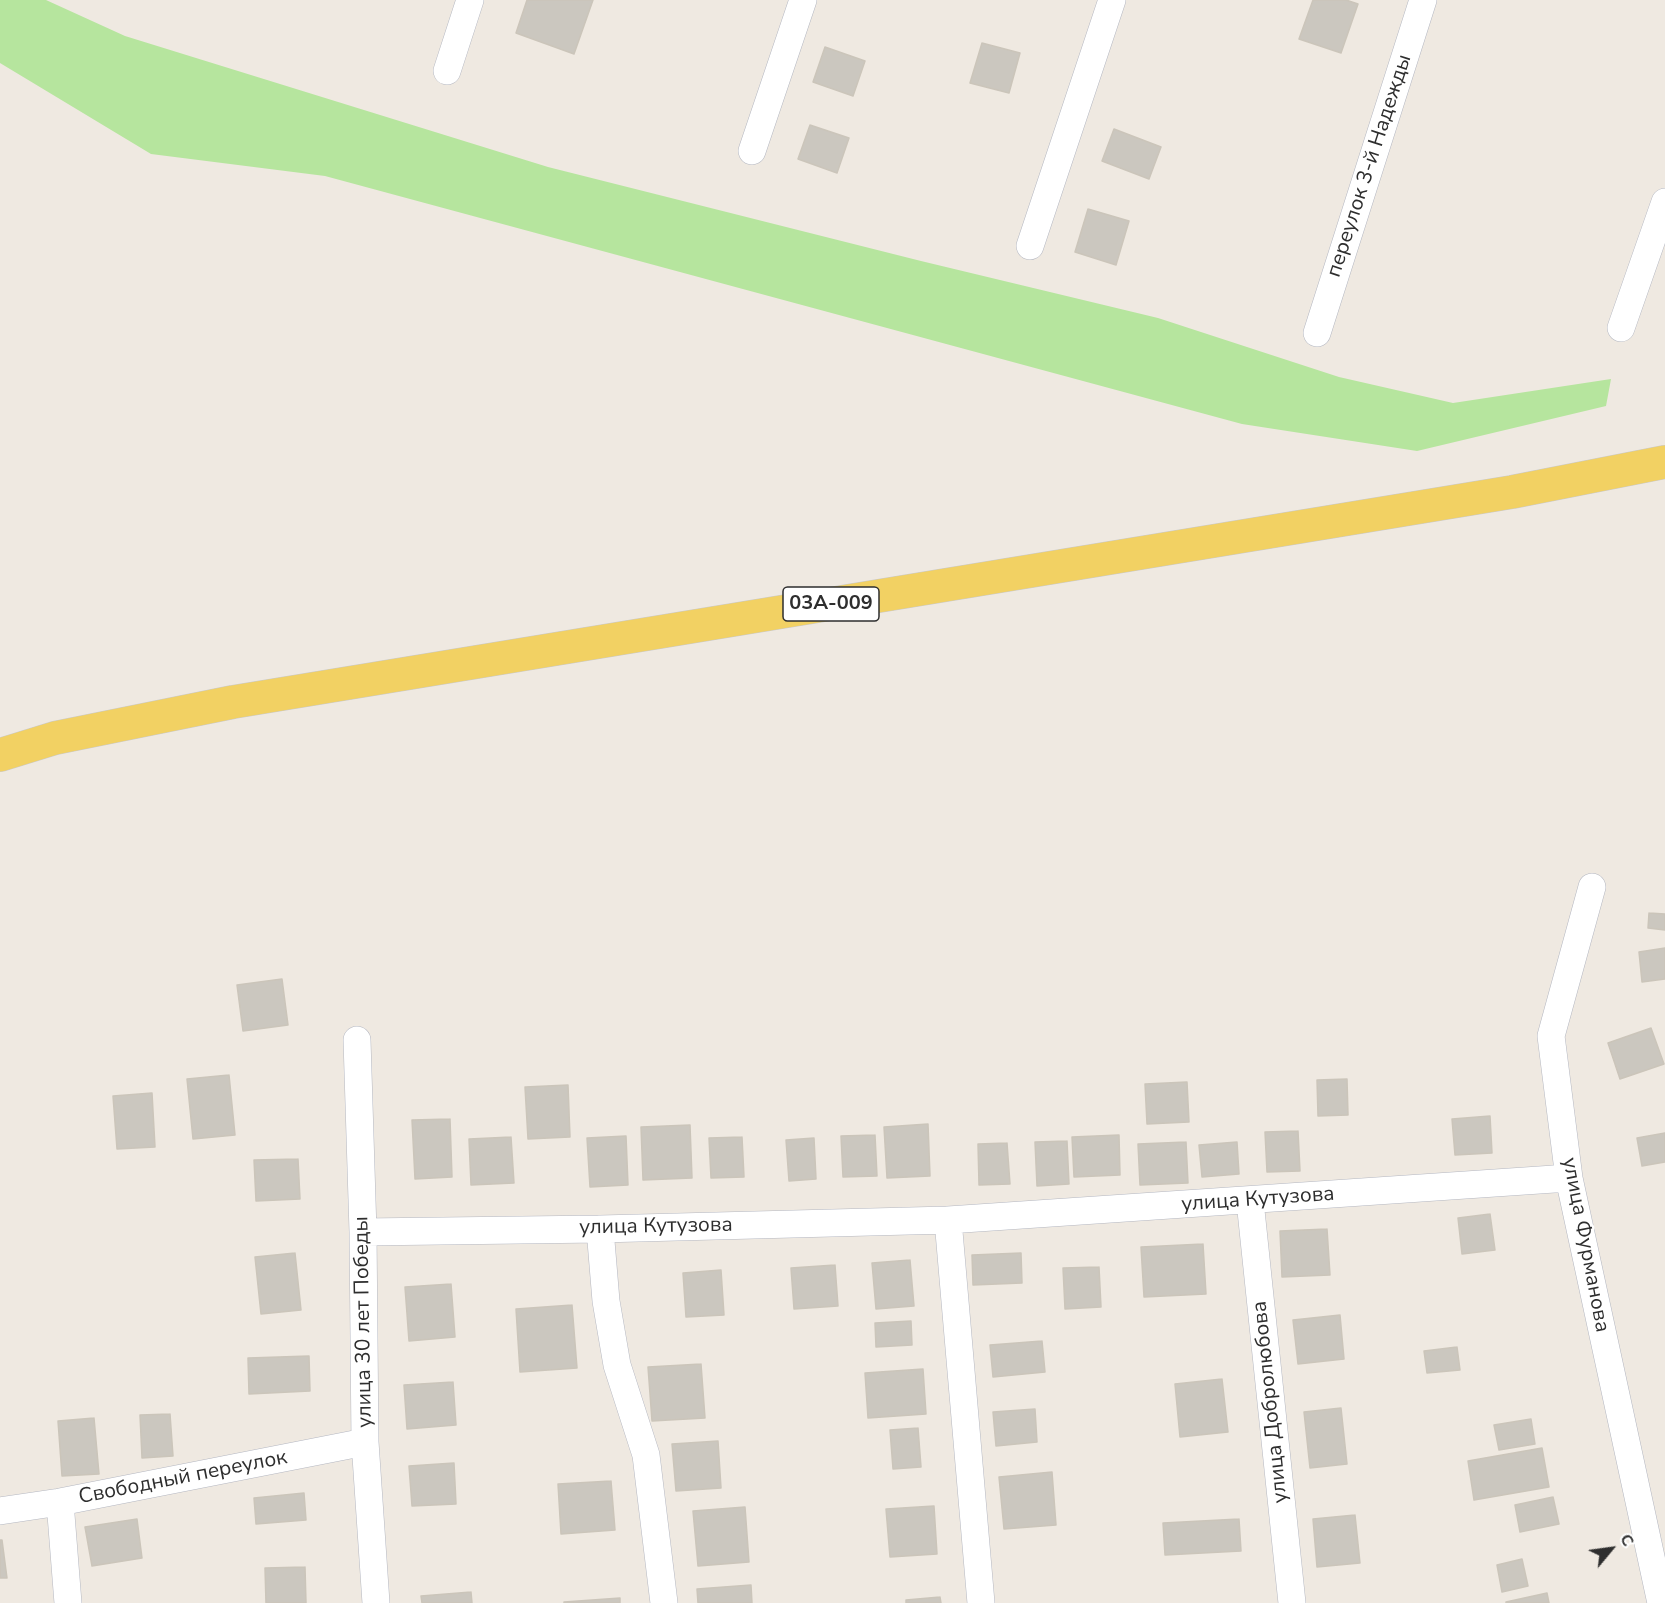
<!DOCTYPE html>
<html>
<head>
<meta charset="utf-8">
<style>
	body { margin:0 }
	#map { position:relative; width:1665px; height:1603px; overflow:hidden; background:#efe9e1; font-family:"Nunito Sans",sans-serif }
	canvas { display:block }
	.north { position:absolute; left:1581px; top:1519px; width:60px; height:60px; -webkit-text-stroke:4px #fff; paint-order:stroke; rotate:61deg; font-size:16px; font-weight:700; line-height:24px; text-align:center; color:#2e2e2e }
	.north::after { content:''; display:block; margin:auto; width:21px; height:27px; background:#2e2e2e; clip-path:polygon(50% 0,100% 100%,50% 72%,0 100%) }
</style>
</head>
<body>
<div id="map">
<canvas width="1665" height="1603"></canvas>
<div class="north">С</div>
</div>
<script>
const c = document.querySelector('canvas').getContext('2d');
c.lineJoin = 'round';
function fillPath(path, color) { c.fillStyle = color; c.fill(path, 'evenodd'); }
const poly = rows => new Path2D(rows.map(r => 'M' + r).join(''));
function strokePath(path, color, width, dash) { c.strokeStyle = color; c.lineWidth = width; c.lineCap = dash ? 'butt' : 'round'; c.setLineDash(dash || []); c.stroke(path); }
function label(font, color, halo, rows, align = 'center') {
  c.font = font + ' "Nunito Sans",sans-serif'; c.lineWidth = 4.5; c.setLineDash([]); c.textBaseline = 'middle'; c.strokeStyle = halo; c.fillStyle = color; for (const [text, x, y, turn = 0] of rows) {
    c.save(); c.translate(x, y); c.rotate((+turn || 0) * Math.PI / 180); c.textAlign = isNaN(turn) ? turn : align; if (halo) c.strokeText(text, 0, 0); c.fillText(text, 0, 0); c.restore();
  }
}
const green = poly([
	[0,0,46,0,125,36,548,167,921,261,1158,318,1339,377,1453,403,1611,379,1606,406,1417,451,1242,424,325,176,151,154,0,63]
]);
const building = poly([
	[527,0,593,0,574,54,516,33,527,0],
	[1313,0,1346,0,1358,4,1341,53,1299,39,1313,0],
	[982,43,1020,53,1009,93,970,83,982,43],
	[825,47,865,61,853,96,813,82,825,47],
	[810,125,849,138,837,173,798,159,810,125],
	[1114,129,1161,147,1149,179,1102,161,1114,129],
	[1088,209,1129,221,1116,265,1075,252,1088,209],
	[1649,913,1665,914,1665,930,1648,928,1649,913],
	[1665,948,1665,979,1642,982,1639,952,1665,948],
	[282,979,288,1025,243,1031,237,985,282,979],
	[1651,1028,1664,1064,1620,1079,1608,1043,1651,1028],
	[229,1075,235,1135,193,1139,187,1079,229,1075],
	[1347,1079,1348,1115,1318,1116,1317,1080,1347,1079],
	[1187,1082,1189,1122,1147,1124,1145,1084,1187,1082],
	[568,1085,570,1137,528,1139,525,1087,568,1085],
	[152,1093,155,1147,117,1149,113,1096,152,1093],
	[1490,1116,1492,1153,1455,1155,1452,1119,1490,1116],
	[450,1119,452,1177,415,1179,412,1120,450,1119],
	[928,1124,930,1176,887,1178,884,1127,928,1124],
	[690,1125,692,1178,643,1180,641,1127,690,1125],
	[1298,1131,1300,1171,1267,1172,1265,1132,1298,1131],
	[1665,1133,1665,1162,1642,1166,1637,1138,1665,1133],
	[875,1135,877,1176,843,1177,841,1136,875,1135],
	[1119,1135,1120,1175,1074,1177,1072,1137,1119,1135],
	[626,1136,628,1185,590,1187,587,1138,626,1136],
	[511,1137,514,1183,471,1185,469,1139,511,1137],
	[742,1137,744,1177,711,1178,709,1138,742,1137],
	[814,1138,816,1179,789,1181,786,1140,814,1138],
	[1067,1141,1069,1184,1037,1186,1035,1142,1067,1141],
	[1186,1142,1188,1183,1140,1185,1138,1144,1186,1142],
	[1237,1142,1239,1174,1202,1177,1199,1145,1237,1142],
	[1007,1143,1010,1184,979,1185,978,1144,1007,1143],
	[298,1159,300,1199,256,1201,254,1160,298,1159],
	[1490,1214,1495,1250,1462,1254,1458,1218,1490,1214],
	[1327,1229,1330,1275,1282,1277,1280,1231,1327,1229],
	[1203,1244,1206,1294,1144,1297,1141,1247,1203,1244],
	[295,1253,301,1310,261,1314,255,1257,295,1253],
	[1021,1253,1022,1283,973,1285,972,1255,1021,1253],
	[910,1260,914,1306,876,1309,872,1263,910,1260],
	[835,1265,838,1306,794,1309,791,1268,835,1265],
	[1099,1267,1101,1307,1065,1309,1063,1268,1099,1267],
	[721,1270,724,1315,686,1317,683,1273,721,1270],
	[451,1284,455,1337,409,1341,405,1287,451,1284],
	[572,1305,577,1368,520,1372,516,1309,572,1305],
	[1340,1315,1344,1359,1298,1364,1293,1320,1340,1315],
	[911,1321,912,1345,876,1347,875,1323,911,1321],
	[1042,1341,1045,1372,993,1377,990,1345,1042,1341],
	[1457,1347,1460,1370,1427,1373,1424,1351,1457,1347],
	[309,1356,310,1391,249,1394,248,1358,309,1356],
	[701,1364,705,1418,652,1421,648,1367,701,1364],
	[923,1369,926,1414,868,1418,865,1373,923,1369],
	[1222,1379,1228,1432,1180,1437,1175,1384,1222,1379],
	[453,1382,456,1425,407,1429,404,1385,453,1382],
	[1341,1408,1347,1464,1310,1468,1304,1412,1341,1408],
	[1035,1409,1037,1442,996,1446,993,1412,1035,1409],
	[170,1414,173,1456,142,1458,140,1415,170,1414],
	[94,1418,99,1474,62,1476,58,1421,94,1418],
	[1531,1419,1535,1444,1499,1450,1494,1425,1531,1419],
	[918,1428,921,1467,893,1469,890,1430,918,1428],
	[718,1441,721,1488,676,1491,672,1444,718,1441],
	[1542,1448,1549,1487,1474,1500,1468,1461,1542,1448],
	[454,1463,456,1504,412,1506,409,1466,454,1463],
	[1052,1472,1056,1525,1004,1529,999,1477,1052,1472],
	[611,1481,615,1530,561,1534,558,1484,611,1481],
	[304,1493,306,1520,256,1524,254,1498,304,1493],
	[1553,1497,1559,1524,1520,1532,1515,1505,1553,1497],
	[934,1506,937,1554,890,1557,886,1509,934,1506],
	[745,1507,749,1562,698,1566,693,1511,745,1507],
	[1355,1515,1360,1563,1317,1567,1313,1519,1355,1515],
	[137,1519,142,1558,92,1566,85,1527,137,1519],
	[1239,1519,1241,1551,1165,1555,1163,1523,1239,1519],
	[0,1540,2,1540,7,1578,0,1578,0,1540],
	[1522,1559,1528,1586,1502,1592,1497,1565,1522,1559],
	[305,1567,306,1603,266,1603,265,1568,305,1567],
	[751,1585,752,1603,698,1603,697,1589,751,1585],
	[471,1592,472,1603,422,1603,421,1596,471,1592],
	[1547,1593,1549,1603,1506,1603,1506,1602,1547,1593],
	[940,1597,941,1603,906,1603,906,1600,940,1597],
	[620,1598,620,1603,564,1603,564,1602,620,1598]
]);
const street = poly([
	[447,71,470,0],
	[752,151,803,0],
	[1030,246,1112,0],
	[1621,328,1665,202],
	[1317,333,1423,0],
	[1592,887,1551,1036,1569,1178,1661,1603],
	[357,1040,363,1232,365,1442,376,1603],
	[1250,1201,1292,1603],
	[948,1220,981,1603],
	[600,1229,606,1301,617,1365,646,1455,664,1603],
	[363,1232,600,1229,948,1220,1569,1178],
	[60,1502,68,1603],
	[0,1511,60,1502,365,1442]
]);
const primary = poly([
	[0,755,55,738,233,702,1512,492,1665,462]
]);
const shields = [
	[831,604,96]
];
const shieldNames = [
	["03А-009",831,604]
];
const streetNames = [
	["переулок 3-й Надежды",1370,166,-72],
	["улица Кутузова",1258,1200,-4],
	["улица Кутузова",656,1227,-1],
	["улица Фурманова",1585,1245,79],
	["улица 30 лет Победы",364,1322,-91],
	["улица Добролюбова",1271,1402,-96],
	["Свободный переулок",183,1478,-11]
];
fillPath(green, '#b6e59e');
fillPath(building, '#cbc7bf');
strokePath(building, '#cbc5ba', 1.5);
strokePath(street, '#b4b7c1', 28);
strokePath(primary, '#c9c9c9', 34);
strokePath(street, '#fff', 27);
strokePath(primary, '#f2d163', 33);
for (const [x, y, w] of shields) { const box = new Path2D(); box.roundRect(x - w / 2, y - 17, w, 34, 4.5); c.fillStyle = '#fff'; c.fill(box); strokePath(box, '#2e2e2e', 1.5); }
label('bold 20px', '#2e2e2e', null, shieldNames);
label('21px', '#2e2e2e', '#fff', streetNames);
</script>
</body>
</html>
